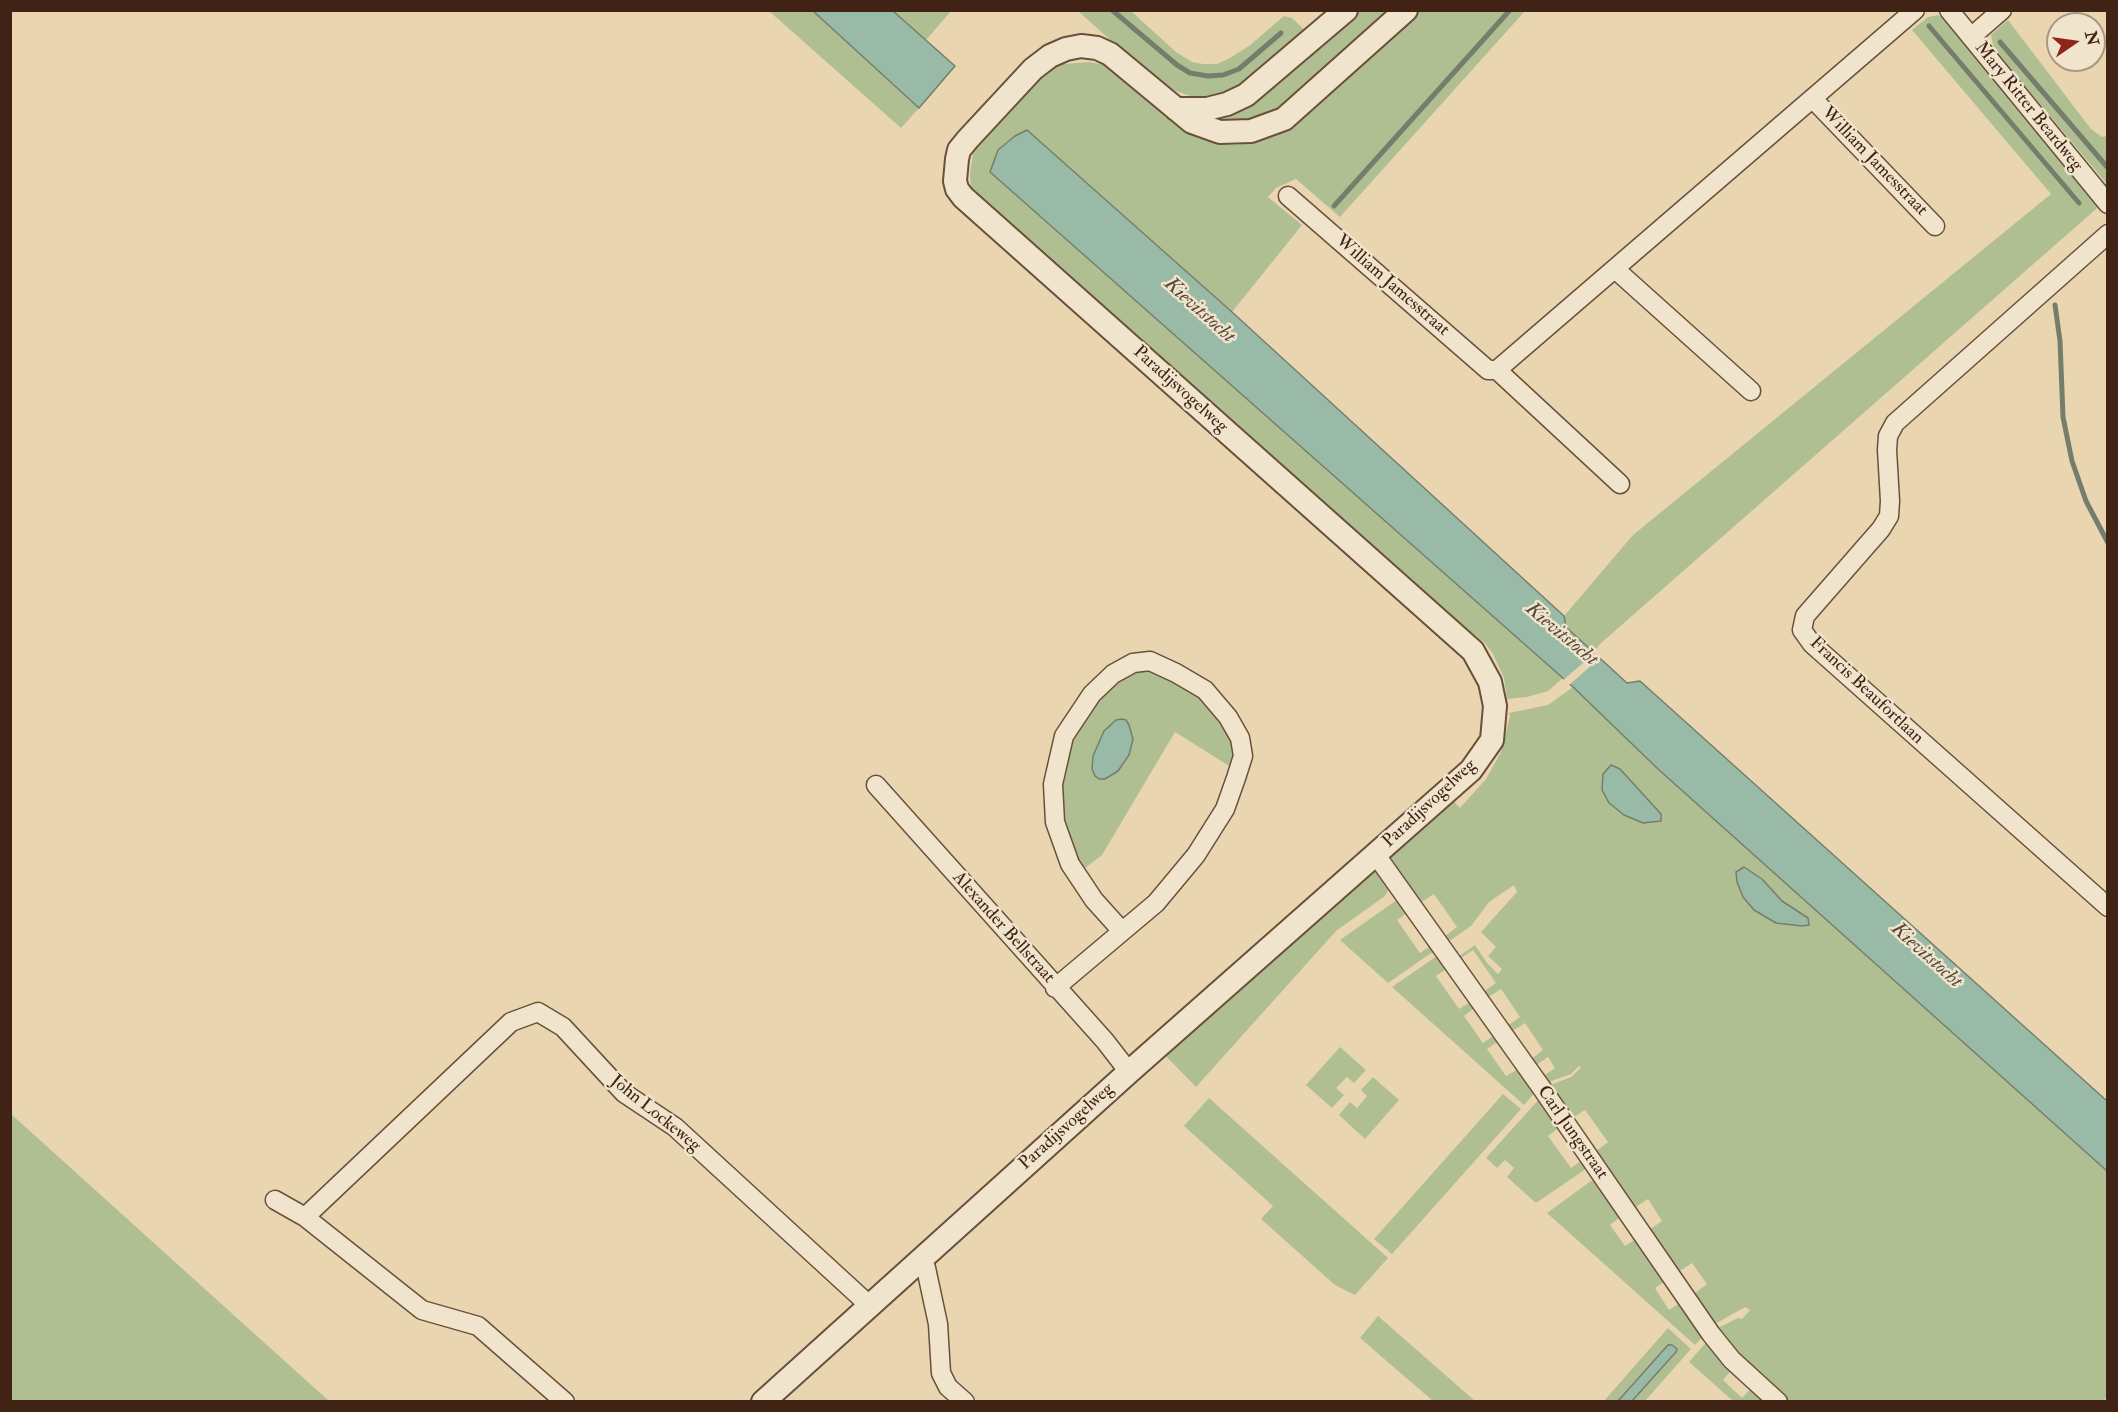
<!DOCTYPE html>
<html>
<head>
<meta charset="utf-8">
<style>
	body { margin:0 }
	#map { position:relative; width:2118px; height:1412px; overflow:hidden; background:#e9d6b1; font-family:"IM FELL Double Pica",serif }
	canvas { display:block }
	.frame { position:absolute; inset:0; border:12px solid #402315; pointer-events:none }
	.north { position:absolute; left:2046px; top:12px; width:60px; height:60px; box-sizing:border-box; background:#f1e4cc; border:2px solid #aa9783; border-radius:50%; rotate:77deg; font-size:16px; font-weight:700; line-height:24px; text-align:center; color:#402315 }
	.north::after { content:''; display:block; margin:auto; width:21px; height:27px; background:#8f2418; clip-path:polygon(50% 0,100% 100%,50% 72%,0 100%) }
</style>
</head>
<body>
<div id="map">
<canvas width="2118" height="1412"></canvas>
<div class="frame"></div>
<div class="north">N</div>
</div>
<script>
const c = document.querySelector('canvas').getContext('2d');
c.lineJoin = 'round';
function fillPath(path, color) { c.fillStyle = color; c.fill(path, 'evenodd'); }
const poly = rows => new Path2D(rows.map(r => 'M' + r).join(''));
function strokePath(path, color, width, dash) { c.strokeStyle = color; c.lineWidth = width; c.lineCap = dash ? 'butt' : 'round'; c.setLineDash(dash || []); c.stroke(path); }
function label(font, color, halo, rows, align = 'center') {
  c.font = font + ' "IM FELL Double Pica",serif'; c.lineWidth = 5; c.setLineDash([]); c.textBaseline = 'middle'; c.strokeStyle = halo; c.fillStyle = color; for (const [text, x, y, turn = 0] of rows) {
    c.save(); c.translate(x, y); c.rotate((+turn || 0) * Math.PI / 180); c.textAlign = isNaN(turn) ? turn : align; if (halo) c.strokeText(text, 0, 0); c.fillText(text, 0, 0); c.restore();
  }
}
const green = poly([
	[769,11,813,11,919,108,901,128],
	[893,11,951,11,926,40],
	[1078,11,1131,11,1176,52,1192,62,1203,64,1217,64,1230,58,1249,46,1284,16,1292,18,1310,35,1249,87,1212,98,1196,98,1162,86],
	[1354,11,1389,11,1263,123,1210,120,1227,116,1239,110],
	[1416,11,1525,11,1340,217,1296,179,1276,188,1268,197,1302,225,1232,312,1027,130,1007,142,990,172,1563,678,1548,691,1527,697,1507,699,1504,678,1493,654,1485,643,1420,591,971,190,970,173,973,154,980,143,1039,77,1053,68,1065,64,1089,62,1105,65,1127,78,1185,130,1198,138,1220,144,1235,145,1250,143,1270,136],
	[1938,15,1944,18,2103,203,1600,644,1594,652,1566,627,1564,616,1633,535,2051,194,1912,30,1928,17],
	[2008,20,2091,129,2102,137,2107,136,2107,184,1994,49,1991,35],
	[1147,667,1177,678,1215,710,1232,741,1235,757,1234,769,1175,732,1102,855,1081,871,1060,815,1058,786,1072,734,1090,705,1122,674],
	[1122,719,1133,739,1129,755,1123,765,1099,779,1095,776,1092,769,1111,724],
	[1573,687,1658,769,2107,1171,2107,1396,2103,1402,1790,1401,1734,1352,1718,1328,1738,1318,1742,1319,1750,1310,1745,1307,1715,1324,1694,1294,1707,1284,1692,1263,1678,1272,1649,1230,1662,1221,1648,1199,1634,1208,1595,1152,1608,1142,1585,1110,1571,1119,1548,1086,1571,1077,1581,1068,1579,1066,1571,1074,1546,1083,1542,1077,1555,1068,1548,1057,1535,1066,1530,1060,1543,1050,1525,1023,1511,1032,1507,1026,1520,1017,1501,989,1487,998,1483,992,1496,983,1473,950,1460,959,1458,957,1475,945,1487,963,1498,974,1502,969,1488,956,1496,947,1481,932,1517,892,1514,885,1489,902,1471,926,1448,942,1444,937,1457,927,1434,894,1420,903,1384,851,1448,795,1460,808,1486,779,1501,752,1510,716,1509,713,1548,705],
	[1750,870,1762,879,1782,901,1808,918,1789,924,1776,923],
	[1374,860,1389,889,1385,896,1336,931,1196,1087,1160,1050],
	[1401,897,1410,911,1397,920,1420,953,1433,944,1437,949,1388,983,1340,940],
	[1440,954,1449,967,1436,976,1459,1009,1473,1000,1477,1006,1464,1016,1483,1043,1496,1034,1500,1040,1487,1049,1506,1076,1520,1068,1536,1091,1524,1105,1392,987],
	[1340,1047,1366,1070,1354,1083,1347,1077,1336,1088,1344,1095,1332,1108,1306,1085],
	[1373,1077,1399,1100,1365,1139,1339,1115,1350,1102,1357,1108,1367,1096,1361,1090],
	[1503,1094,1521,1109,1392,1254,1374,1239],
	[1541,1097,1561,1126,1548,1136,1571,1168,1584,1159,1586,1167,1583,1171,1536,1203,1507,1177,1514,1168,1505,1160,1497,1168,1486,1158],
	[1209,1098,1388,1258,1355,1295,1335,1285,1261,1219,1273,1206,1184,1126],
	[11,1114,329,1401,11,1401],
	[1596,1180,1623,1215,1610,1225,1625,1246,1639,1237,1668,1279,1655,1288,1669,1310,1683,1301,1706,1333,1695,1345,1547,1213,1591,1181],
	[1378,1316,1475,1401,1433,1401,1360,1338],
	[1668,1328,1691,1349,1645,1401,1632,1401,1676,1352,1672,1345,1668,1345,1618,1401,1603,1402],
	[1709,1339,1733,1368,1723,1380,1742,1398,1753,1386,1769,1402,1733,1401,1689,1362]
]);
const water = poly([
	[813,11,893,11,955,66,919,108,813,11],
	[1027,130,1232,312,1564,616,1566,627,1627,683,1640,681,2107,1101,2107,1171,1658,769,1573,687,990,172,998,150,1015,136,1027,130],
	[1122,719,1126,720,1129,725,1133,739,1129,755,1118,771,1105,779,1099,779,1095,776,1092,769,1093,756,1104,731,1116,720,1122,719],
	[1611,765,1620,769,1661,814,1661,821,1643,823,1624,815,1609,803,1602,790,1603,774,1611,765],
	[1744,867,1762,879,1782,901,1808,918,1809,925,1802,926,1776,923,1754,910,1743,897,1737,882,1736,872,1744,867],
	[1668,1345,1672,1345,1677,1349,1676,1352,1632,1401,1618,1401,1668,1345]
]);
const pier = poly([
	[1597,651,1602,656,1568,686,1562,681]
]);
const stream = poly([
	[1112,10,1177,65,1190,73,1208,76,1223,75,1239,69,1281,33],
	[1929,26,2079,203],
	[2000,42,2108,168],
	[1334,206,1510,10],
	[2055,305,2060,341,2063,417,2072,461,2086,501,2108,543]
]);
const minor = poly([
	[1949,10,2108,204],
	[1971,37,2002,10],
	[1813,99,1935,226],
	[1288,196,1488,370,1497,370,1915,10],
	[2108,234,1895,423,1888,436,1887,450,1890,501,1889,516,1881,529,1805,616,1802,630,1812,644,2108,907],
	[1615,269,1751,391],
	[1497,370,1620,484],
	[876,785,1105,1041,1129,1072],
	[1376,855,1543,1090,1711,1334,1732,1360,1778,1402],
	[1055,988,1156,903,1196,855,1225,809,1236,778,1243,756,1240,738,1228,717,1205,690,1176,673,1150,661,1133,663,1113,674,1092,694,1064,736,1053,784,1055,822,1070,864,1094,900,1121,930],
	[275,1200,305,1217,422,1310,478,1326,565,1402],
	[305,1217,511,1022,538,1012,563,1027,624,1093,675,1127,869,1305],
	[922,1258,926,1268,938,1324,941,1373,948,1387,965,1402]
]);
const tertiary = poly([
	[1176,109,1207,109,1227,104,1246,95,1346,10],
	[763,1402,1129,1072,1471,770,1492,740,1495,706,1490,682,1473,651,963,197,957,189,955,181,957,159,959,150,968,139,1033,69,1050,56,1066,49,1081,46,1097,48,1110,54,1192,122,1220,132,1251,131,1284,119,1406,10]
]);
const streetNames = [
	["Mary Ritter Beardweg",2028,107,51],
	["William Jamesstraat",1874,162,46],
	["William Jamesstraat",1392,286,41],
	["Paradijsvogelweg",1180,390,42],
	["Francis Beaufortlaan",1866,691,43],
	["Paradijsvogelweg",1430,804,-43],
	["Alexander Bellstraat",1003,928,48],
	["John Lockeweg",655,1114,39],
	["Paradijsvogelweg",1067,1127,-42],
	["Carl Jungstraat",1572,1133,55]
];
const waterNames = [
	["Kievitstocht",1199,311,42],
	["Kievitstocht",1561,635,40],
	["Kievitstocht",1926,956,42]
];
fillPath(green, '#b0bf91');
fillPath(water, '#99baa6');
strokePath(water, '#757e6c', 1.5);
fillPath(pier, '#e9d6b1');
strokePath(stream, '#757e6c', 5);
strokePath(minor, '#6a503c', 21);
strokePath(tertiary, '#6a503c', 26);
strokePath(minor, '#f1e4cc', 18);
strokePath(tertiary, '#f1e4cc', 22);
label('18px', '#402315', '#f1e4cc', streetNames);
label('italic 20px', '#564939', '#f1e4cc', waterNames);
</script>
</body>
</html>
